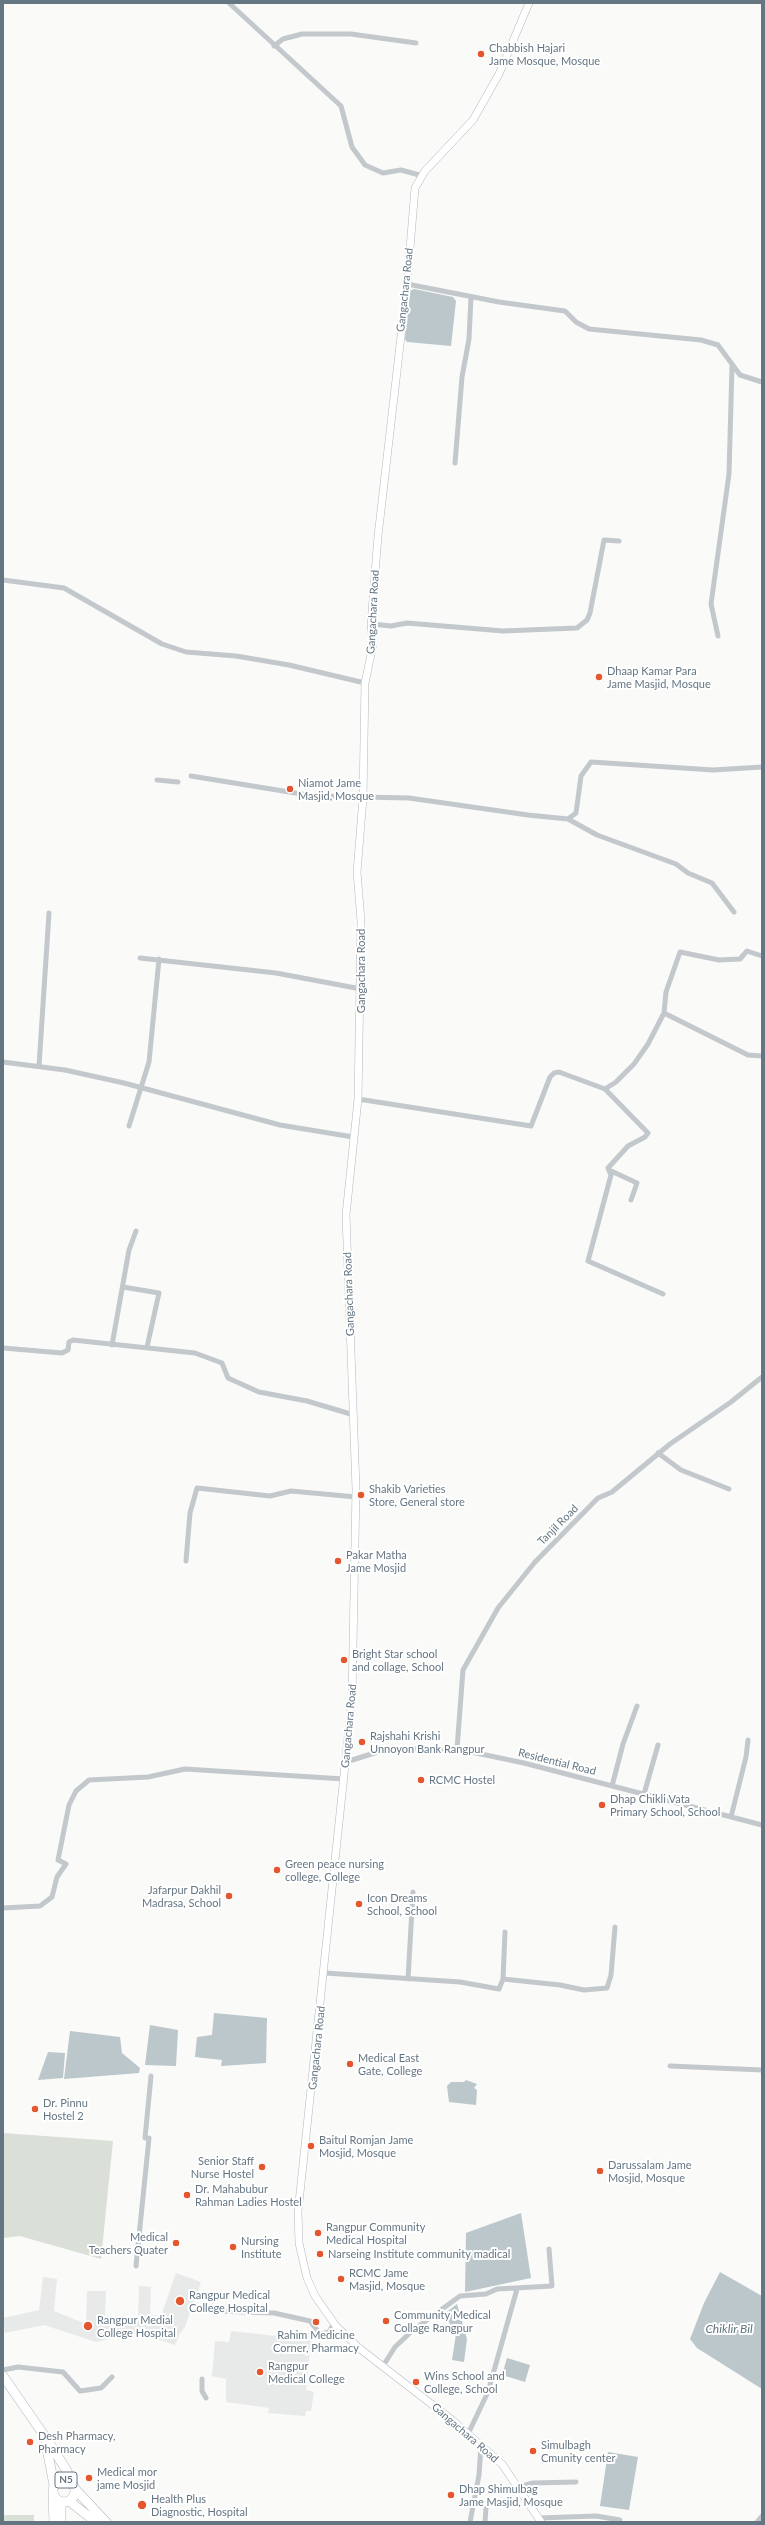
<!DOCTYPE html>
<html>
<head>
<meta charset="utf-8">
<style>
	body { margin:0 }
	#map { position:relative; width:765px; height:2525px; overflow:hidden; background:#fafaf8; font-family:Lato,sans-serif }
	canvas { display:block }
	.frame { position:absolute; inset:0; border:4px solid #657683; pointer-events:none }
</style>
</head>
<body>
<div id="map">
<canvas width="765" height="2525"></canvas>
<div class="frame"></div>
</div>
<script>
const c = document.querySelector('canvas').getContext('2d');
c.lineJoin = 'round';
function fillPath(path, color) { c.fillStyle = color; c.fill(path, 'evenodd'); }
const poly = rows => new Path2D(rows.map(r => 'M' + r).join(''));
function strokePath(path, color, width, dash) { c.strokeStyle = color; c.lineWidth = width; c.lineCap = dash ? 'butt' : 'round'; c.setLineDash(dash || []); c.stroke(path); }
function label(font, color, halo, rows, align = 'center') {
  c.font = font + ' Lato,sans-serif'; c.lineWidth = 4; c.setLineDash([]); c.textBaseline = 'middle'; c.strokeStyle = halo; c.fillStyle = color; for (const [text, x, y, turn = 0] of rows) {
    c.save(); c.translate(x, y); c.rotate((+turn || 0) * Math.PI / 180); c.textAlign = isNaN(turn) ? turn : align; if (halo) c.strokeText(text, 0, 0); c.fillText(text, 0, 0); c.restore();
  }
}
const built = poly([
	[176,2273,201,2282,185,2327,180,2333,175,2345,138,2333,96,2342,44,2325,5,2333,3,2318,39,2310,43,2277,57,2279,54,2311,86,2324,87,2291,106,2291,105,2321,138,2322,139,2286,151,2287,150,2315,161,2316],
	[277,2330,312,2333,306,2390,314,2392,311,2411,306,2411,305,2416,268,2413,269,2408,226,2402,226,2379,212,2376,215,2341,229,2342,231,2331,276,2336]
]);
const green = poly([
	[3,2133,113,2141,101,2259,20,2236,3,2238],
	[3,2515,34,2515,34,2522,3,2522]
]);
const water = poly([
	[414,289,453,297,456,301,451,346,407,342,405,339,409,291],
	[214,2013,267,2018,266,2063,221,2066,222,2060,195,2057,197,2037,212,2035],
	[150,2025,178,2030,176,2066,145,2065],
	[70,2031,120,2037,122,2053,140,2068,139,2073,64,2079],
	[48,2052,65,2053,63,2078,38,2080],
	[466,2080,477,2084,474,2088,477,2090,476,2105,449,2102,447,2086,451,2082,464,2082],
	[521,2213,531,2278,465,2292,466,2233],
	[720,2272,762,2296,762,2389,697,2348,690,2339,704,2303],
	[457,2304,467,2339,464,2362,452,2360,456,2334,444,2314],
	[507,2358,530,2365,525,2382,502,2375],
	[608,2452,638,2457,629,2510,600,2506]
]);
const street = poly([
	[229,3,341,106,352,147,365,165,383,173,401,170,423,176],
	[274,46,283,39,302,34,351,34,416,43],
	[407,284,499,302,565,311,576,322,589,329,701,340,718,345,740,375,762,382],
	[455,463,462,377,469,339,471,297],
	[3,580,64,588,162,644,186,652,236,656,289,665,365,683],
	[371,624,391,626,407,623,503,631,577,628,587,620,590,613,604,540,619,541],
	[718,636,711,604,729,474,732,366],
	[191,776,314,796,409,798,528,815,568,819,576,813,581,776,591,762,713,770,762,767],
	[157,780,178,782],
	[568,819,597,835,676,864,688,873,712,883,734,912],
	[140,958,276,973,361,989],
	[664,1013,666,992,680,952,719,960,740,959,747,951,762,956],
	[3,1062,65,1070,124,1083,280,1125,353,1137],
	[39,1066,49,913],
	[605,1089,648,1133,645,1137,628,1146,608,1168,611,1175,588,1261,663,1294],
	[358,1099,531,1126,550,1077,554,1073,559,1072,605,1089,616,1082,634,1064,648,1044,664,1013,748,1055,762,1056],
	[129,1126,149,1062,159,959],
	[609,1170,637,1183,631,1200],
	[123,1287,159,1293,147,1347],
	[112,1345,129,1250,136,1231],
	[3,1348,62,1353,68,1350,69,1342,73,1340,195,1353,222,1363,228,1378,259,1392,307,1401,354,1415],
	[658,1453,681,1470,729,1489],
	[186,1561,190,1513,197,1488,270,1496,291,1491,356,1497],
	[457,1749,463,1670,498,1608,535,1562,598,1498,612,1492,670,1444,731,1402,762,1377],
	[346,1762,387,1749,457,1749,524,1763,762,1825],
	[612,1786,623,1744,637,1706],
	[644,1794,658,1745],
	[731,1817,746,1757,748,1740],
	[3,1908,40,1906,52,1897,57,1877,66,1864,58,1860,69,1805,76,1791,89,1780,148,1777,185,1769,344,1779],
	[325,1973,460,1982,499,1989,503,1979,505,1932],
	[408,1979,413,1892],
	[503,1979,560,1985,584,1990,607,1988,611,1975,615,1927],
	[670,2066,762,2070],
	[145,2138,151,2076],
	[136,2266,149,2138],
	[216,2311,274,2313,310,2321,320,2334,329,2332,334,2323],
	[383,2366,395,2347,412,2331,460,2296,486,2294,497,2289,552,2286,549,2249],
	[3,2370,18,2367,63,2372,80,2391,101,2388,112,2377],
	[202,2379,202,2391,206,2398],
	[468,2434,488,2392,517,2289],
	[518,2487,533,2483,576,2482],
	[539,2518,596,2516,620,2520],
	[470,2522,479,2475,481,2446],
	[485,2522,486,2508],
	[757,2522,762,2516]
]);
const secondary = poly([
	[529,3,499,74,473,120,425,171,415,188,407,284,378,536,371,624,373,645,365,683,363,798,357,872,361,921,358,1099,346,1215,356,1489,352,1699,298,2212,299,2243,307,2278,315,2296,336,2326,359,2348,452,2420,502,2464,541,2522]
]);
const highway = poly([
	[3,2376,48,2441,67,2471,70,2481],
	[46,2444,54,2485],
	'53 2491a11 11 0 1 1 22 0a11 11 0 1 1-22 0Z',
	[75,2489,106,2522],
	[53,2495,54,2522],
	[69,2501,96,2522],
	[61,2522,61,2502]
]);
const markers = [
	[481,54,4,"#e4572e"],
	[599,677,4,"#e4572e"],
	[290,789,4,"#e4572e"],
	[361,1495,4,"#e4572e"],
	[338,1561,4,"#e4572e"],
	[344,1660,4,"#e4572e"],
	[362,1742,4,"#e4572e"],
	[421,1780,4,"#e4572e"],
	[602,1805,4,"#e4572e"],
	[277,1870,4,"#e4572e"],
	[229,1896,4,"#e4572e"],
	[359,1904,4,"#e4572e"],
	[350,2064,4,"#e4572e"],
	[35,2109,4,"#e4572e"],
	[311,2146,4,"#e4572e"],
	[262,2167,4,"#e4572e"],
	[600,2171,4,"#e4572e"],
	[187,2195,4,"#e4572e"],
	[318,2233,4,"#e4572e"],
	[176,2243,4,"#e4572e"],
	[233,2247,4,"#e4572e"],
	[320,2254,4,"#e4572e"],
	[341,2279,4,"#e4572e"],
	[180,2301,5,"#e4572e"],
	[386,2321,4,"#e4572e"],
	[316,2322,4,"#e4572e"],
	[88,2326,5,"#e4572e"],
	[260,2372,4,"#e4572e"],
	[416,2382,4,"#e4572e"],
	[30,2442,4,"#e4572e"],
	[533,2451,4,"#e4572e"],
	[89,2478,4,"#e4572e"],
	[451,2495,4,"#e4572e"],
	[142,2505,5,"#e4572e"]
];
const shields = [
	[66,2480,22]
];
const shieldNames = [
	["N5",66,2480]
];
const poiNames = [
	["Chabbish Hajari",489,48],
	["Jame Mosque, Mosque",489,61],
	["Dhaap Kamar Para",607,671],
	["Jame Masjid, Mosque",607,684],
	["Niamot Jame",298,783],
	["Masjid, Mosque",298,796],
	["Shakib Varieties",369,1489],
	["Store, General store",369,1502],
	["Pakar Matha",346,1555],
	["Jame Mosjid",346,1568],
	["Bright Star school",352,1654],
	["and collage, School",352,1667],
	["Rajshahi Krishi",370,1736],
	["Unnoyon Bank Rangpur",370,1749],
	["RCMC Hostel",429,1780],
	["Dhap Chikli Vata",610,1799],
	["Primary School, School",610,1812],
	["Green peace nursing",285,1864],
	["college, College",285,1877],
	["Jafarpur Dakhil",221,1890,"right"],
	["Madrasa, School",221,1903,"right"],
	["Icon Dreams",367,1898],
	["School, School",367,1911],
	["Medical East",358,2058],
	["Gate, College",358,2071],
	["Dr. Pinnu",43,2103],
	["Hostel 2",43,2116],
	["Baitul Romjan Jame",319,2140],
	["Mosjid, Mosque",319,2153],
	["Senior Staff",254,2161,"right"],
	["Nurse Hostel",254,2174,"right"],
	["Darussalam Jame",608,2165],
	["Mosjid, Mosque",608,2178],
	["Dr. Mahabubur",195,2189],
	["Rahman Ladies Hostel",195,2202],
	["Rangpur Community",326,2227],
	["Medical Hospital",326,2240],
	["Medical",168,2237,"right"],
	["Teachers Quater",168,2250,"right"],
	["Nursing",241,2241],
	["Institute",241,2254],
	["Narseing Institute community madical",328,2254],
	["RCMC Jame",349,2273],
	["Masjid, Mosque",349,2286],
	["Rangpur Medical",189,2295],
	["College Hospital",189,2308],
	["Community Medical",394,2315],
	["Collage Rangpur",394,2328],
	["Rangpur Medial",97,2320],
	["College Hospital",97,2333],
	["Rahim Medicine",316,2335,"center"],
	["Corner, Pharmacy",316,2348,"center"],
	["Rangpur",268,2366],
	["Medical College",268,2379],
	["Wins School and",424,2376],
	["College, School",424,2389],
	["Desh Pharmacy,",38,2436],
	["Pharmacy",38,2449],
	["Simulbagh",541,2445],
	["Cmunity center",541,2458],
	["Medical mor",97,2472],
	["jame Mosjid",97,2485],
	["Dhap Shimulbag",459,2489],
	["Jame Masjid, Mosque",459,2502],
	["Health Plus",151,2499],
	["Diagnostic, Hospital",151,2512]
];
const streetNames = [
	["Gangachara Road",405,290,-84],
	["Gangachara Road",373,612,-87],
	["Gangachara Road",361,971,-90],
	["Gangachara Road",349,1294,-92],
	["Tanjil Road",558,1525,-45],
	["Gangachara Road",349,1726,-85],
	["Residential Road",557,1762,14],
	["Gangachara Road",317,2048,-84],
	["Gangachara Road",465,2433,41]
];
const waterNames = [
	["Chiklir Bil",729,2329]
];
fillPath(built, '#e8e9e9');
fillPath(green, '#dadfd7');
fillPath(water, '#bbc7cb');
strokePath(secondary, '#b3babf', 8);
strokePath(highway, '#b4b9bd', 10);
strokePath(street, '#c3c8cc', 5);
strokePath(secondary, '#fff', 7);
strokePath(highway, '#fff', 9);
for (const [x, y, r, color] of markers) { const dot = new Path2D(); dot.arc(x, y, r, 0, 2 * Math.PI); c.fillStyle = color; c.fill(dot); strokePath(dot, '#fff', 1.5); }
for (const [x, y, w] of shields) { const box = new Path2D(); box.roundRect(x - w / 2, y - 8, w, 16, 3); c.fillStyle = '#fff'; c.fill(box); strokePath(box, '#657683', 1); }
label('bold 10px', '#657683', null, shieldNames);
label('11px', '#657683', '#fff', poiNames, 'left');
label('11px', '#657683', '#fff', streetNames);
label('italic 12px', '#60757c', '#fff', waterNames);
</script>
</body>
</html>
